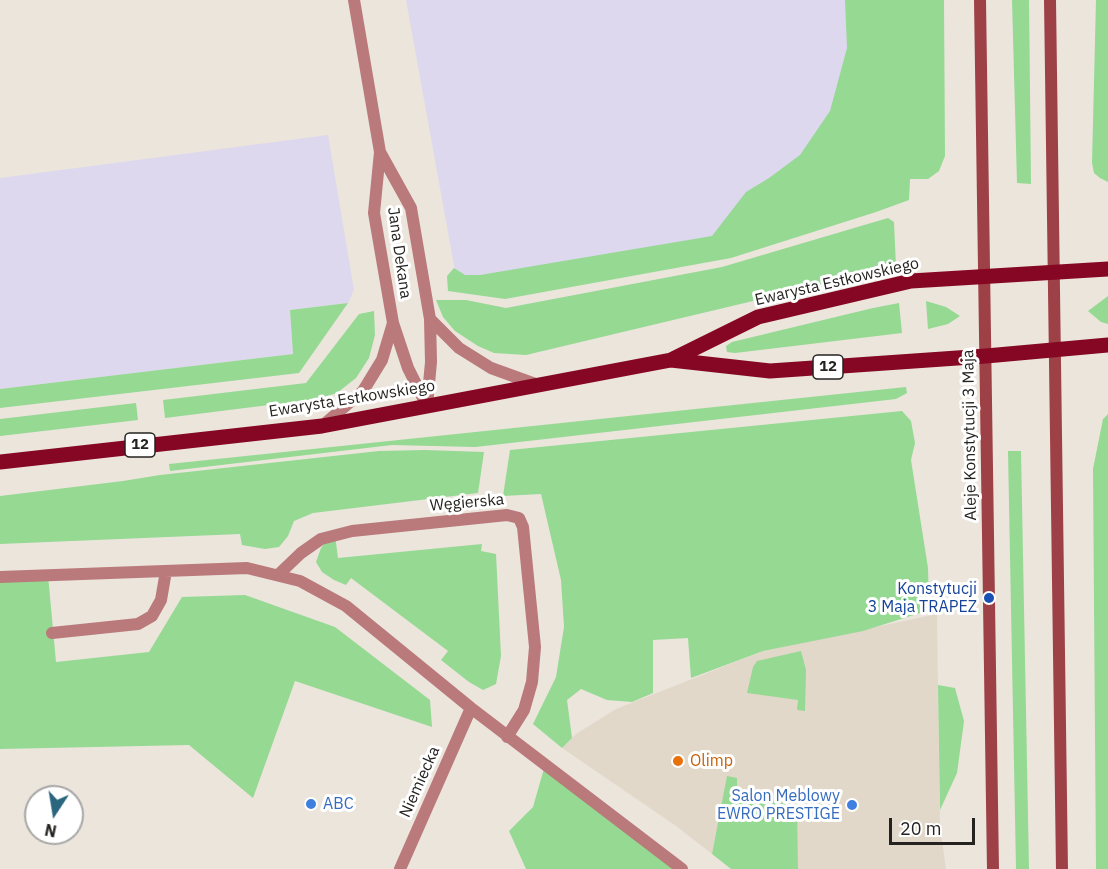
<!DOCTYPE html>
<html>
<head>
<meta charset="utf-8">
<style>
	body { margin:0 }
	#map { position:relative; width:1108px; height:869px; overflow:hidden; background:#ebe5dc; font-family:"IBM Plex Sans",sans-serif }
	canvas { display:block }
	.north { position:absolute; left:24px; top:785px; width:60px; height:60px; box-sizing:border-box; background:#fff; border:2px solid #a8a7a6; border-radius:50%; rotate:192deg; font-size:16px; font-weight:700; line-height:24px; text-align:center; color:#252320 }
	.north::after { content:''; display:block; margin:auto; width:21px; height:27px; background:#2b667e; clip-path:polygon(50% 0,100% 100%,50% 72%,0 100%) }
	.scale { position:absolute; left:889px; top:818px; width:86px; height:27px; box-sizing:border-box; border:3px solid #252320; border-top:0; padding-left:8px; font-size:18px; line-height:21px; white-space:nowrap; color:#252320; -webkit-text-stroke:4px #fff; paint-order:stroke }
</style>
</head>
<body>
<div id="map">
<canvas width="1108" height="869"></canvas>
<div class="north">N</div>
<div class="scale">20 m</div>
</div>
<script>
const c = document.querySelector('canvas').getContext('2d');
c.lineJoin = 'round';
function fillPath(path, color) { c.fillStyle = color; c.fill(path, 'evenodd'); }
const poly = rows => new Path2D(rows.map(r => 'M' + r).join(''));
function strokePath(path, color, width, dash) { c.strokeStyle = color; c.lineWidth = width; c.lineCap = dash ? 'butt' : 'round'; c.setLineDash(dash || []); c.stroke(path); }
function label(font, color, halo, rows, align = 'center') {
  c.font = font + ' "IBM Plex Sans",sans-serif'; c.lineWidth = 6; c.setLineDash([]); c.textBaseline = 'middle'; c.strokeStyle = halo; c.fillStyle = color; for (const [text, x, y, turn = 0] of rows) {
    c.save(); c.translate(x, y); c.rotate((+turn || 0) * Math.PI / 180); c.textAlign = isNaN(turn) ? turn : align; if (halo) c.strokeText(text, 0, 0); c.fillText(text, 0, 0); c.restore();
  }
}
const built = poly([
	[937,614,940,826,946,869,798,869,796,808,737,788,717,830,712,854,676,826,562,748,576,734,616,709,763,651]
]);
const industrial = poly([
	[406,0,854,0,858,91,829,142,722,238,457,282],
	[328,135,354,290,348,303,290,310,293,354,0,389,0,178]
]);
const green = poly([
	[845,0,944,0,945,156,939,171,928,179,910,179,909,200,876,212,731,258,505,299,448,291,447,276,454,268,465,275,480,275,712,236,746,192,769,178,800,155,830,111,847,48],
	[1012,0,1029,0,1031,184,1017,183],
	[1096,0,1108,0,1108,182,1100,178,1094,173,1092,163],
	[888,218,894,222,896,267,526,355,494,353,478,346,455,331,443,317,436,300,466,300,506,308,722,267],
	[1108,296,1108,324,1101,322,1088,311],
	[926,301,946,307,960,316,948,324,928,329],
	[348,303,299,373,0,408,0,389,293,354,290,310],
	[899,303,902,333,735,353,727,352,726,346,732,342,873,308],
	[374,311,375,335,369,358,356,378,337,393,317,399,165,418,163,400,306,383,359,314],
	[906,387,907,393,896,399,493,445,475,447,392,445,170,471,169,464],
	[136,403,138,420,0,436,0,419],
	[902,411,911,421,915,443,911,460,928,568,929,604,920,613,863,631,763,651,691,678,688,638,653,640,653,693,632,702,607,700,581,689,567,700,572,738,562,748,533,724,556,677,564,627,561,580,541,494,503,496,510,450],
	[1108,414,1108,869,1096,869,1093,469,1103,419],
	[425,450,484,452,478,493,313,513,294,521,288,536,279,547,265,549,242,545,240,534,0,544,0,496,123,481,160,475,379,451],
	[1008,451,1021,451,1029,869,1016,869],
	[335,535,338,558,482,544,481,551,496,554,501,656,496,684,483,690,469,682,441,660,448,651,351,578,346,585,334,580,322,572,316,562,321,548,329,537],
	[48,575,56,662,149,652,182,597,245,595,335,627,430,700,432,727,295,681,253,798,189,745,0,749,0,577],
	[801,651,806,670,805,711,797,710,798,700,747,693,753,667,757,661],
	[938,685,955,688,964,721,957,773,940,810],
	[545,765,682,869,526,869,509,831,533,807],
	[727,776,737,778,737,788,797,808,798,869,731,869,712,854]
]);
const minor = poly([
	[278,575,301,553,321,539,352,531,507,515,519,518,523,527,535,647,532,682,524,710,507,737],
	[0,577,247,568,300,581,346,606,471,708,682,869],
	[52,633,138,624,152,616,161,600,166,571],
	[400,869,471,708]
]);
const tertiary = poly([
	[354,0,380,152,374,213,393,323,408,368,427,406],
	[380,152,411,208,430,319,431,362,427,405],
	[430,319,459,348,491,368,538,385],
	[322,426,363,391,382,360,393,323]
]);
const secondary = poly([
	[980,0,993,869],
	[1050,0,1062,869]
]);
const primary = poly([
	[671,360,770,371,986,356,1108,345],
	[0,462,322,426,671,360,758,317,911,281,1108,269]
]);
const markers = [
	[989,598,6,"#1a4fb4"],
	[678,761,6,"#e8710a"],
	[311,804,6,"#3f7fe0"],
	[852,805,6,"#3f7fe0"]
];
const shields = [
	[828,367,30],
	[140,445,30]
];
const shieldNames = [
	["12",828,367],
	["12",140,445]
];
const streetNames = [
	["Jana Dekana",399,253,82],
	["Ewarysta Estkowskiego",837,282,-13],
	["Ewarysta Estkowskiego",352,399,-9],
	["Aleje Konstytucji 3 Maja",970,435,-91],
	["Węgierska",467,503,-5],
	["Niemiecka",420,782,-66]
];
const transitNames = [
	["Konstytucji",977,589],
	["3 Maja TRAPEZ",977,607]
];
const foodNames = [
	["Olimp",690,761]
];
const shopNames = [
	["Salon Meblowy",840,796],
	["EWRO PRESTIGE",840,814],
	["ABC",323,804,"left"]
];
fillPath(built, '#e2d8c9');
fillPath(industrial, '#ddd8ee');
fillPath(green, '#95d993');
strokePath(minor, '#ba797a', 12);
strokePath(tertiary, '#ba797a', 12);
strokePath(secondary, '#9e4147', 12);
strokePath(primary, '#860723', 15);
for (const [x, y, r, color] of markers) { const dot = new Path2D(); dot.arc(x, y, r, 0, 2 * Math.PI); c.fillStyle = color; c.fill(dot); strokePath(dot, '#fff', 2); }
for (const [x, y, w] of shields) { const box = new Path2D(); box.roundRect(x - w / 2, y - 12, w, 24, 4.5); c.fillStyle = '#fff'; c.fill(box); strokePath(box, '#252320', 1.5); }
label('bold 15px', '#252320', null, shieldNames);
label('16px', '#252320', '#fff', streetNames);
label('16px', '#164399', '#fff', transitNames, 'right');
label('16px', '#c56008', '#fff', foodNames, 'left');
label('16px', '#366cbe', '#fff', shopNames, 'right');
</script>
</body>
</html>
